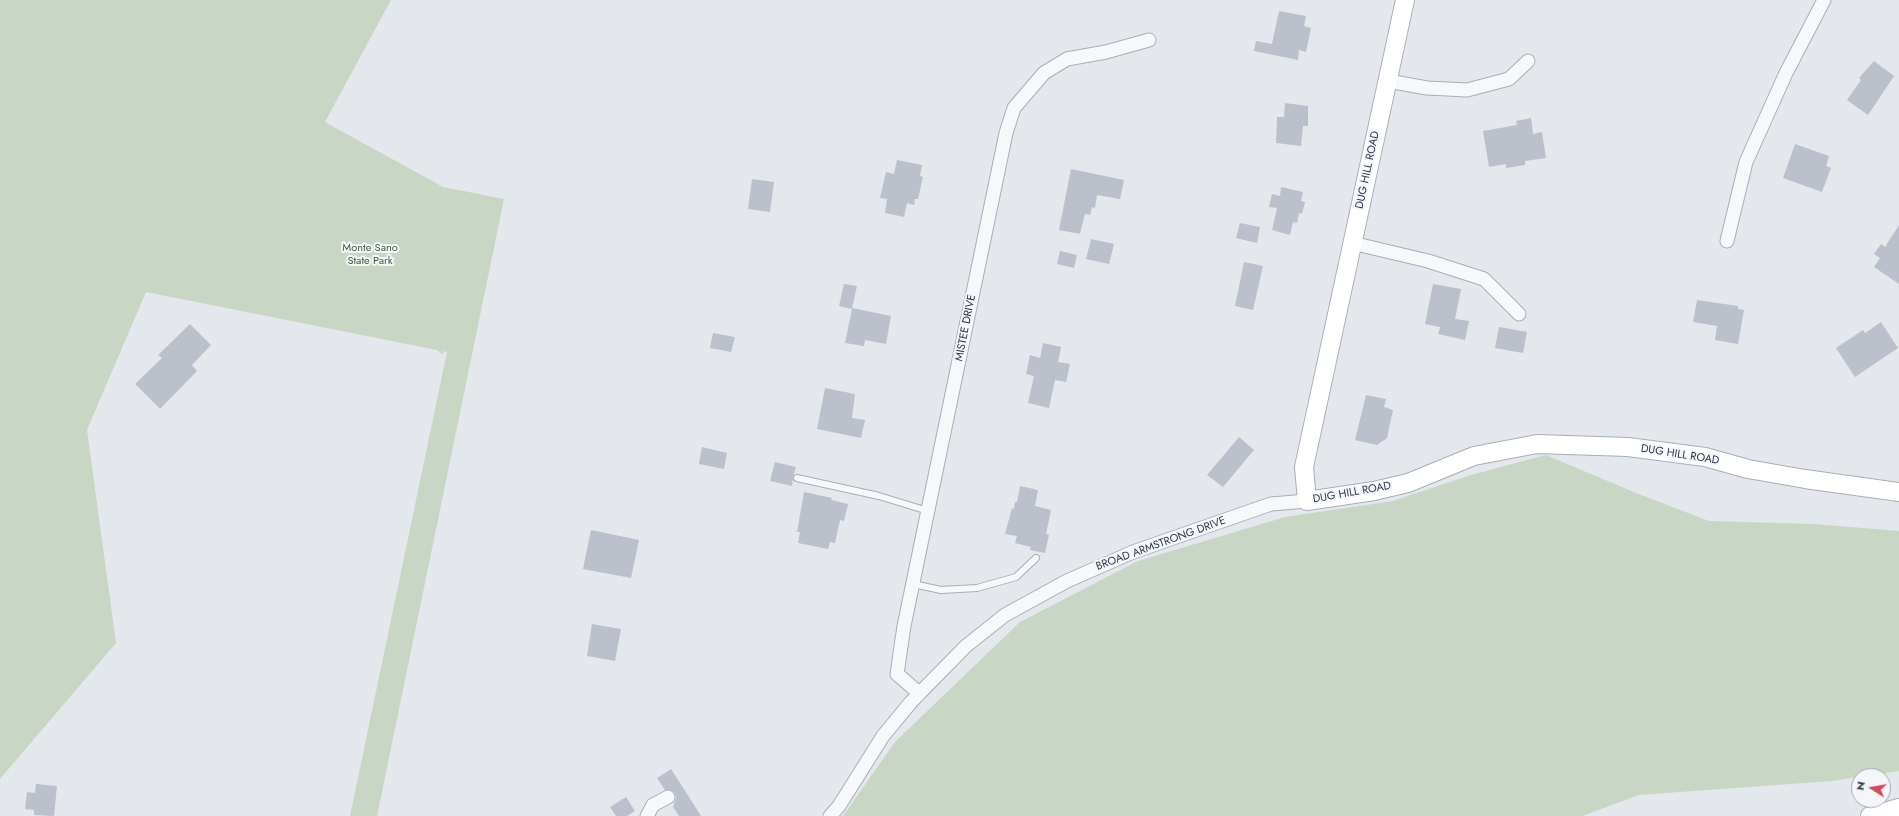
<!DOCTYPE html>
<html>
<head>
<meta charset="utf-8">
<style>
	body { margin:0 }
	#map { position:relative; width:1899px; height:816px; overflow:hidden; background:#e4e7ec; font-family:Jost,sans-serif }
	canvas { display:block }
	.north { position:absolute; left:1851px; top:768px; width:40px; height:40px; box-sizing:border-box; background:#f4f6f9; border:1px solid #a4a8b1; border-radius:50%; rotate:281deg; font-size:11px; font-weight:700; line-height:16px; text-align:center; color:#2b3445 }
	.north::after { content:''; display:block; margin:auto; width:14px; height:18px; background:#d1495b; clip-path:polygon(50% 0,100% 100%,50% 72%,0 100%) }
</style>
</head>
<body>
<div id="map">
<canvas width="1899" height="816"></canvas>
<div class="north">N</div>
</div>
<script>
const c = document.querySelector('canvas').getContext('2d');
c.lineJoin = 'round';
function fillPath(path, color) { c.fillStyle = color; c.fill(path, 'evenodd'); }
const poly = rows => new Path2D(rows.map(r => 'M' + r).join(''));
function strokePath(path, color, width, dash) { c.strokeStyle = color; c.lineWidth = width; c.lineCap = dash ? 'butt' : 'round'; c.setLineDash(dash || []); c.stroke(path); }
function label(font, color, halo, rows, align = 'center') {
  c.font = font + ' Jost,sans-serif'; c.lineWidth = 4; c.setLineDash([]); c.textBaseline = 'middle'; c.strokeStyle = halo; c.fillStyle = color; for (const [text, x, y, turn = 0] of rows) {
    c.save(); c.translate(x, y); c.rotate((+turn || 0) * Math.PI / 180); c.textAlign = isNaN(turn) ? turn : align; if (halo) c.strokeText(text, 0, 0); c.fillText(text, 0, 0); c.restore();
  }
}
const green = poly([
	[0,0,391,0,325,122,443,187,504,199,377,816,350,816,447,352,444,351,443,355,437,350,146,292,87,430,116,643,0,779],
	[1546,455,1636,493,1709,521,1814,524,1899,531,1899,771,1832,781,1639,795,1582,816,843,816,895,742,1020,622,1138,561,1285,517,1393,501,1471,475]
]);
const building = poly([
	[1279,11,1306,16,1304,26,1311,28,1306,52,1299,50,1298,60,1254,51,1256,41,1272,44],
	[1874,61,1894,76,1868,115,1847,100,1861,80,1859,78],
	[1285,103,1308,106,1308,126,1303,126,1301,146,1276,143,1277,117,1284,117],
	[1531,118,1533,134,1542,132,1546,158,1525,161,1525,165,1506,168,1506,164,1489,167,1483,131,1517,125,1516,121],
	[1795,144,1829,156,1826,166,1831,168,1822,192,1783,178],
	[897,160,922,165,920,176,923,177,918,199,915,199,914,205,907,203,904,217,885,213,887,199,880,198,886,172,894,174],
	[1071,169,1124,180,1120,199,1097,195,1095,208,1092,207,1090,215,1085,214,1080,234,1059,230],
	[752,179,774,182,770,212,748,209],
	[1281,187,1303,192,1301,201,1305,202,1302,214,1299,213,1297,223,1293,222,1290,235,1272,230,1277,208,1269,207,1272,194,1280,196],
	[1240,223,1260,227,1257,243,1236,238],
	[1899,225,1899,284,1874,267,1880,258,1874,254,1881,244,1885,247],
	[1091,239,1114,244,1109,264,1086,259],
	[1060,251,1077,255,1074,268,1057,264],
	[1244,262,1263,266,1253,310,1235,306],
	[844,284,857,286,852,308,891,316,886,344,865,340,864,346,845,343,852,309,839,306],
	[1433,284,1461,289,1455,319,1469,321,1465,340,1438,334,1440,327,1425,324],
	[1697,300,1738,306,1738,309,1744,310,1738,344,1715,340,1717,326,1693,322],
	[1881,322,1898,348,1855,377,1836,348,1863,330,1865,333],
	[190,324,211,345,192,365,197,371,160,409,135,384,162,358,158,355],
	[1499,327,1527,332,1523,353,1495,348],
	[713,333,735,337,731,352,710,348],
	[1043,343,1061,347,1058,362,1070,364,1066,382,1055,380,1049,408,1028,403,1034,376,1026,374,1030,355,1040,358],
	[825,388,855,394,852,418,865,420,861,438,817,429],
	[1366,395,1386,399,1384,407,1393,410,1387,438,1377,445,1355,440],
	[1239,437,1254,450,1223,487,1207,475],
	[702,447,727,453,724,469,699,464],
	[775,462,796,467,793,477,792,486,770,481],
	[1020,486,1038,490,1035,506,1051,510,1046,534,1049,535,1045,553,1030,550,1031,547,1015,543,1017,536,1005,534,1012,508,1014,509,1015,502,1017,502],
	[804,492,832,498,831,500,848,504,844,521,840,520,835,543,830,542,828,549,798,543,800,532,797,532],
	[591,530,639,540,631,578,583,569],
	[592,624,621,629,615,661,587,656],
	[671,769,689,797,701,816,679,816,673,807,676,798,675,793,672,790,665,790,657,778],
	[36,784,57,786,54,816,34,815,34,810,25,809,27,792,35,793],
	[626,797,635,811,627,816,616,816,610,807]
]);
const lane = poly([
	[797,478,879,496,928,511],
	[913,584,941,590,977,588,1016,577,1036,558]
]);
const street = poly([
	[1388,81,1427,88,1467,90,1509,79,1528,61],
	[1727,241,1746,162,1786,73,1824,0],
	[1352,243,1428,261,1484,279,1519,314],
	[919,693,897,674,904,626,1006,133,1014,108,1044,73,1067,59,1106,52,1149,40],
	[647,816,653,805,668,797],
	[830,816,839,806,883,736,911,702,966,646,1005,615,1067,581,1133,552,1271,504,1307,501]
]);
const secondary = poly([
	[1405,0,1304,467,1307,501,1374,491,1408,483,1474,456,1537,444,1628,447,1705,457,1748,469,1805,479,1899,492],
	[1870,816,1899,808]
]);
const streetNames = [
	["DUG HILL ROAD",1368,170,-78],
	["MISTEE DRIVE",966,328,-79],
	["DUG HILL ROAD",1680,455,9],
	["DUG HILL ROAD",1352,493,-10],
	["BROAD ARMSTRONG DRIVE",1161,544,-20]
];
const parkNames = [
	["Monte Sano",370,248],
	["State Park",370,261]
];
fillPath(green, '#c9d6c5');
fillPath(building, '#bbc0ca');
strokePath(lane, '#a9aeb7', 8);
strokePath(street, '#a9aeb7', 15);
strokePath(secondary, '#a9aeb7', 20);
strokePath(lane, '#f7f8fa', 6);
strokePath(street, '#f7f8fa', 13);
strokePath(secondary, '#fff', 18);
label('11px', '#2b3445', '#f4f6f9', streetNames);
label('11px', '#3f6138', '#f4f6f9', parkNames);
</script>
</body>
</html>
